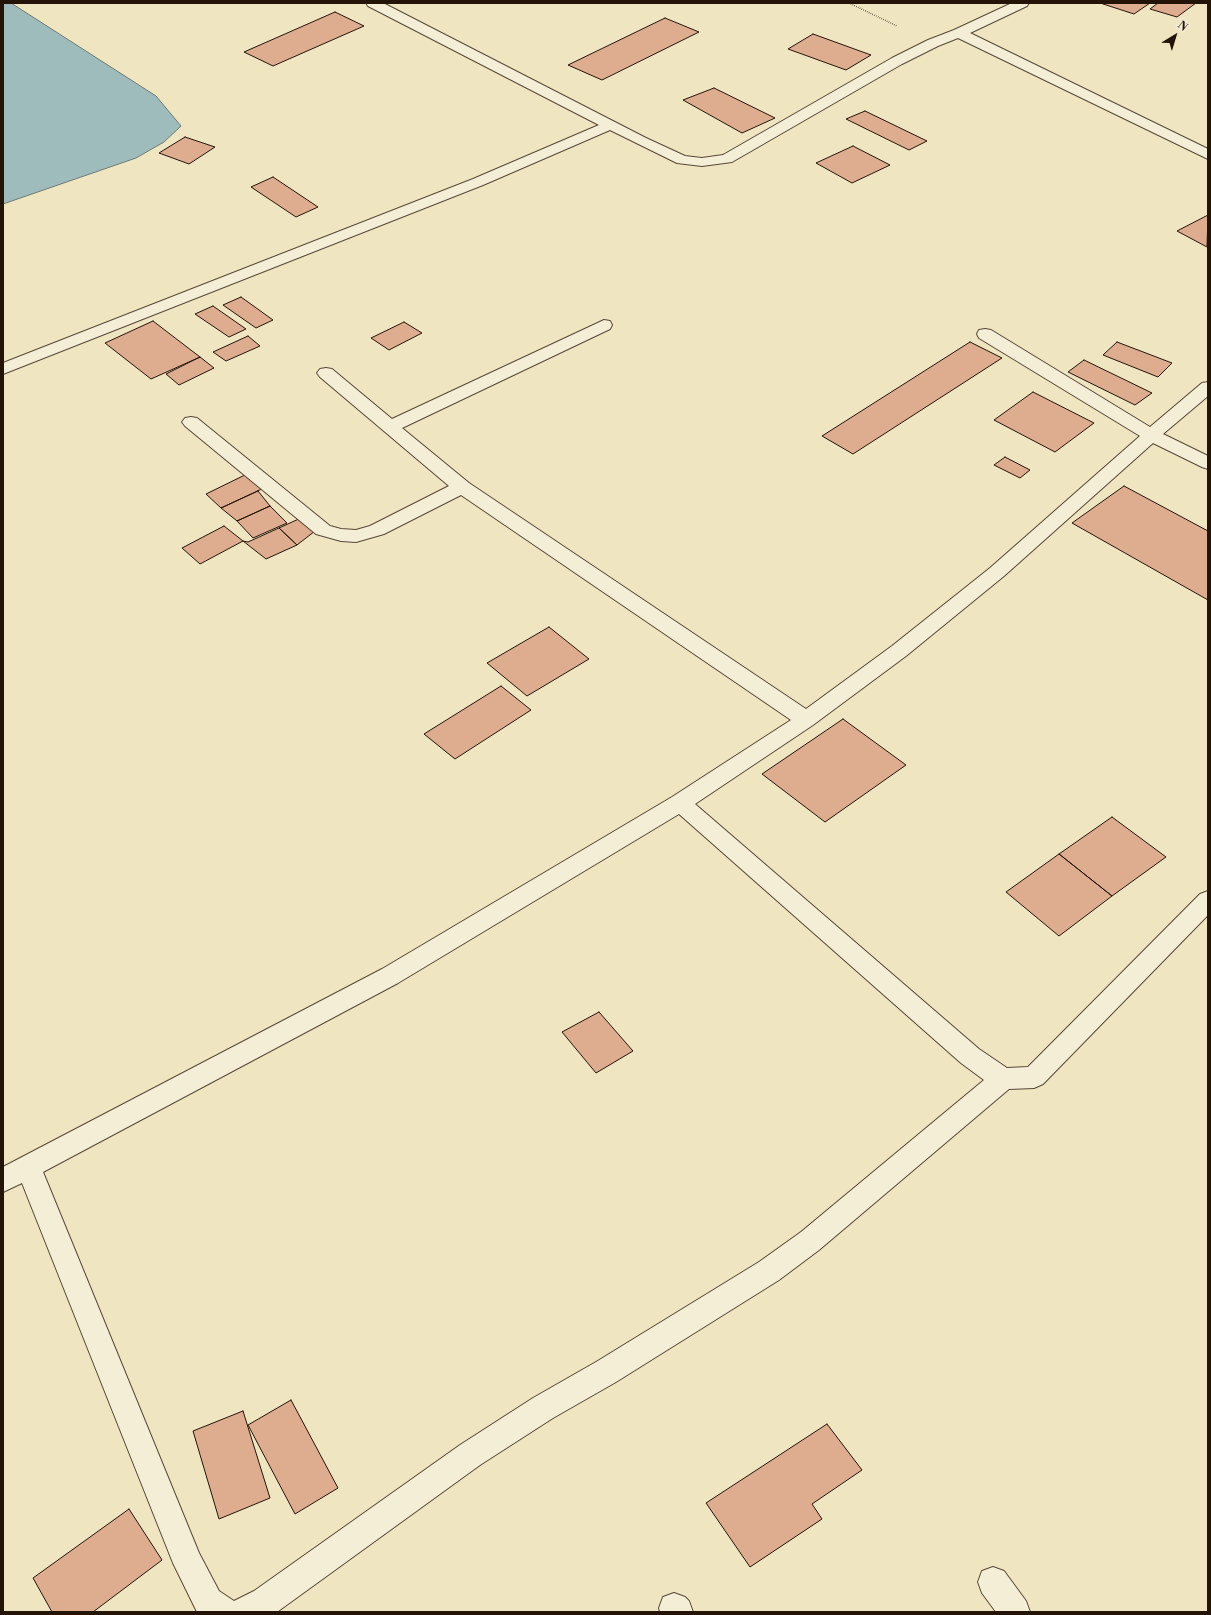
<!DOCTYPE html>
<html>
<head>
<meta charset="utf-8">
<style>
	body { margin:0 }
	#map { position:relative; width:1211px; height:1615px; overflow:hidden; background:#efe5c1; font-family:"Libre Bodoni",serif }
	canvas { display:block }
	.frame { position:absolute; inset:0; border:4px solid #241408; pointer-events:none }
	.north { position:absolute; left:1155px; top:16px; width:40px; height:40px; -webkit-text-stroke:3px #f5eed7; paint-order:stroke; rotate:38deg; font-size:11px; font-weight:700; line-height:16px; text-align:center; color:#241408 }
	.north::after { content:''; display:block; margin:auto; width:14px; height:18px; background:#241408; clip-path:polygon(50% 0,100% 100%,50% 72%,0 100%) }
</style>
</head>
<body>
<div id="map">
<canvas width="1211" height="1615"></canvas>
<div class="frame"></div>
<div class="north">N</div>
</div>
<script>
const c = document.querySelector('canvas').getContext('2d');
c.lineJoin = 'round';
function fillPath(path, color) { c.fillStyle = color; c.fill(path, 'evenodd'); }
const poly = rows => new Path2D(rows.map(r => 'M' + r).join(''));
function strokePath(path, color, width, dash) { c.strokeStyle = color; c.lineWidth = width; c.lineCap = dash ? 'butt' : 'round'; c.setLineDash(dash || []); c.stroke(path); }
const water = poly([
	[3,3,11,3,156,96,181,126,164,142,136,158,3,204,3,3]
]);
const building = poly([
	[1100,3,1150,3,1134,14,1100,3],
	[1158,3,1196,3,1177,17,1150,9,1158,3],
	[335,12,364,26,273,66,244,52,335,12],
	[665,18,699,32,602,80,568,65,665,18],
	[813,34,871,55,846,70,788,49,813,34],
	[714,88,775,118,742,133,683,100,714,88],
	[865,111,927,141,909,150,846,119,865,111],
	[185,137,215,147,189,164,159,153,185,137],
	[853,146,890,165,852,183,816,163,853,146],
	[273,177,318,207,296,217,251,187,273,177],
	[1208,215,1207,247,1177,231,1208,215],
	[241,297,273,320,256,328,223,305,241,297],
	[213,306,246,329,229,337,195,314,213,306],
	[153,321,200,357,151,379,105,343,153,321],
	[404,322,422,333,389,350,371,338,404,322],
	[248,336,260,346,226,361,213,352,248,336],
	[970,342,1002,358,853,454,822,436,970,342],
	[1117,342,1172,363,1158,377,1103,355,1117,342],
	[200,357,214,368,179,385,166,374,200,357],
	[1084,360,1152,393,1135,405,1068,372,1084,360],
	[1033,392,1094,423,1055,452,994,420,1033,392],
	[1005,457,1030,470,1020,478,994,465,1005,457],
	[249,473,266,487,221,508,206,494,249,473],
	[1124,486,1208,531,1208,600,1072,523,1124,486],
	[258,491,270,506,237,521,221,508,258,491],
	[270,506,287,523,253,538,237,521,270,506],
	[303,517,315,531,297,545,279,528,303,517],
	[224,526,243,541,200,564,182,548,224,526],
	[279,528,297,545,266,559,243,541,248,542,279,528],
	[549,627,589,659,527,696,487,663,549,627],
	[501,686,531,710,455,759,424,734,501,686],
	[843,719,906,765,825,822,762,774,843,719],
	[1112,817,1166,857,1112,896,1059,854,1112,817],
	[1059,854,1112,896,1059,936,1006,892,1059,854],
	[599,1012,633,1051,596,1073,562,1032,599,1012],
	[291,1400,338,1488,295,1514,248,1425,291,1400],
	[243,1411,270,1498,219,1519,193,1431,243,1411],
	[827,1424,862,1470,812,1504,822,1519,750,1567,706,1503,827,1424],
	[129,1509,162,1560,93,1612,52,1612,33,1578,129,1509]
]);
const path = poly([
	[849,3,897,26]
]);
const minor = poly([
	[366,3,383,3,646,138,685,156,702,158,723,155,892,58,928,40,954,30,1012,3,1029,3,1027,6,970,33,1208,149,1208,159,958,38,938,46,902,64,732,162,702,166,677,163,610,130,483,185,3,374,3,363,473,179,599,125,368,6,366,3],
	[604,320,610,321,612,325,610,329,402,428,469,483,806,709,892,646,990,568,1140,436,979,338,977,334,979,330,985,329,991,330,1150,427,1202,383,1208,382,1208,396,1163,434,1208,456,1208,469,1202,467,1153,443,1004,576,906,656,813,725,695,804,979,1049,1007,1068,1028,1067,1200,894,1208,891,1208,915,1043,1084,1034,1088,1009,1089,819,1250,779,1280,616,1382,553,1418,480,1465,277,1612,197,1612,173,1563,22,1183,3,1192,3,1167,382,969,672,797,791,720,461,495,384,534,356,542,341,541,316,534,185,426,182,422,185,418,191,417,197,418,330,526,341,529,356,530,370,526,449,486,320,377,317,373,320,369,326,368,332,369,392,419,604,320],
	[679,814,961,1063,984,1080,801,1232,759,1262,596,1362,533,1398,460,1445,254,1591,234,1601,219,1591,199,1553,43,1172,398,983,679,814],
	[993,1567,1004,1571,1026,1601,1030,1612,996,1612,982,1593,978,1582,982,1571,993,1567],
	[674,1593,685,1597,689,1601,693,1612,660,1612,659,1608,663,1597,674,1593]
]);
fillPath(water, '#9fbcbd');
strokePath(water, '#6e7975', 1);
fillPath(building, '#deac8e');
strokePath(building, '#241408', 1);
strokePath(minor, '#574836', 2);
strokePath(path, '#241408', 1.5, [0.5, 1.5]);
fillPath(minor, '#f5eed7');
</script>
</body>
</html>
